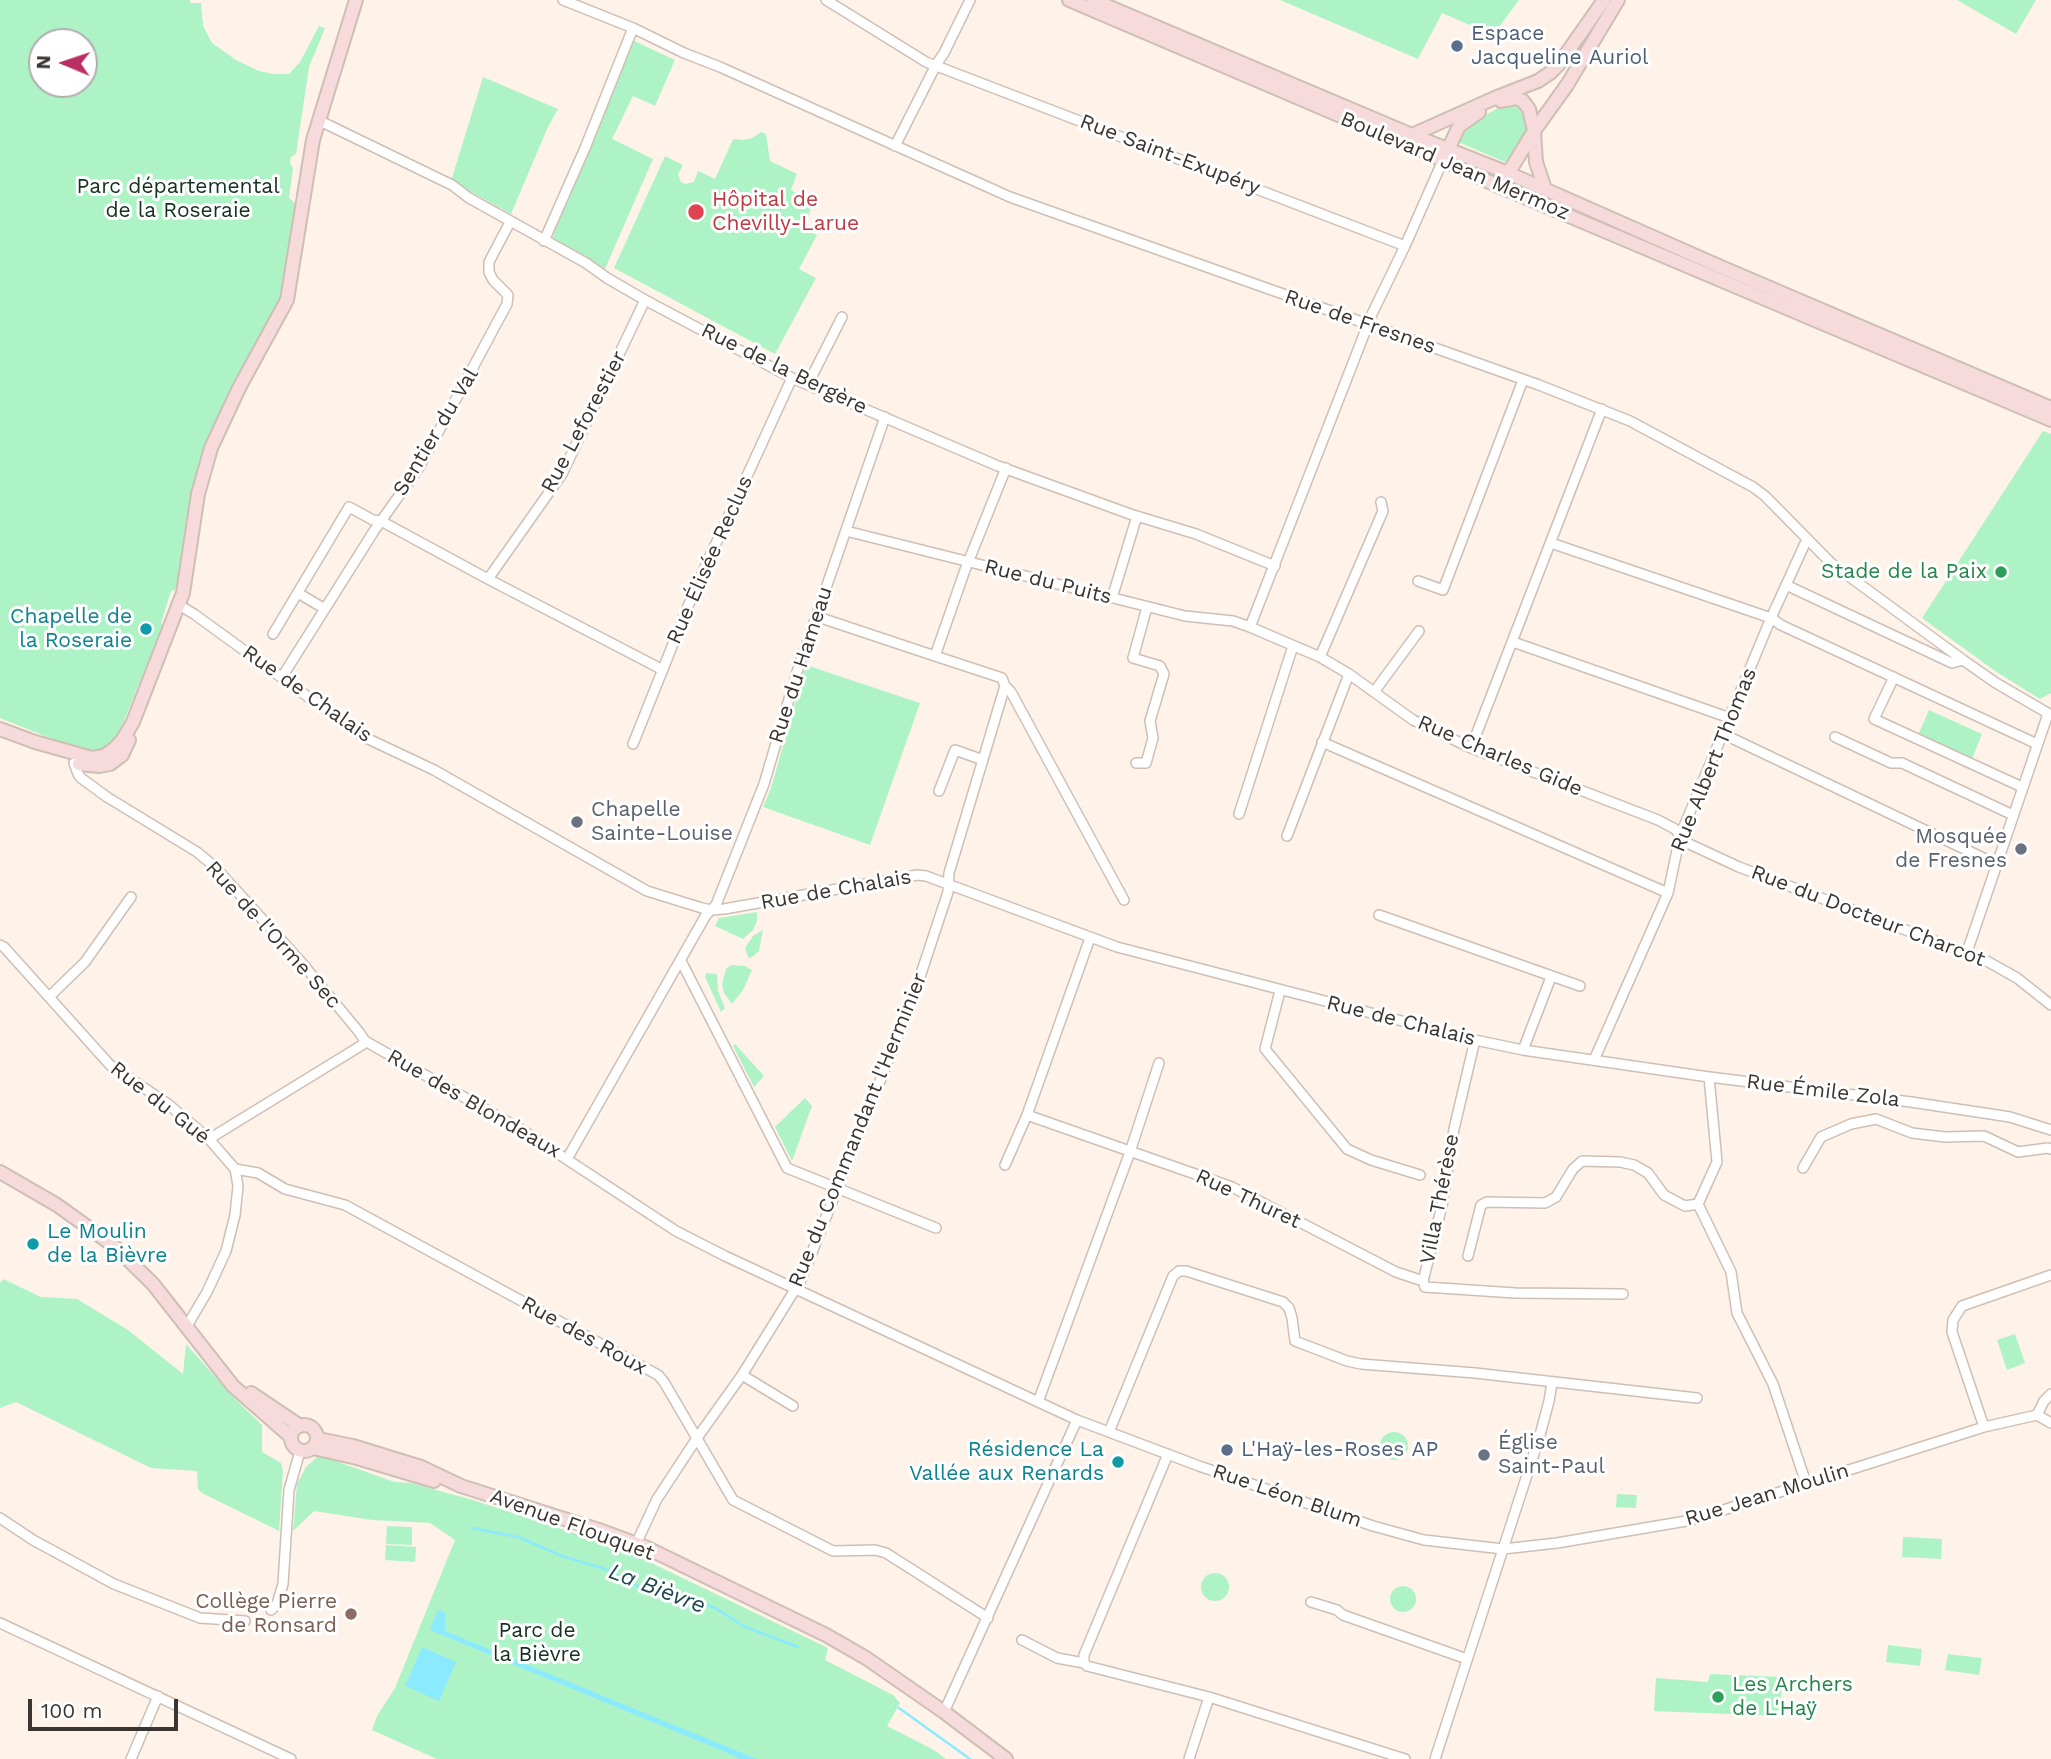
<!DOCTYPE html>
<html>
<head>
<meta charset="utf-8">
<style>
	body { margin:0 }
	#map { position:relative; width:2051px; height:1759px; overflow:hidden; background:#fef2e9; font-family:"Work Sans",sans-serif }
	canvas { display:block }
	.north { position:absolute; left:28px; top:28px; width:70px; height:70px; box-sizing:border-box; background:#fff; border:2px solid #b1aead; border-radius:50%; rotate:272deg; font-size:19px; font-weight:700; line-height:28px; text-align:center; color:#3b3531 }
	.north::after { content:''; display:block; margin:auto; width:24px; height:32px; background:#ba2e63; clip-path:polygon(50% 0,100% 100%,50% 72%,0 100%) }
	.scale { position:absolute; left:28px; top:1699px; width:150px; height:32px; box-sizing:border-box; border:4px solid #3b3531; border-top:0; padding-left:9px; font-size:21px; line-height:24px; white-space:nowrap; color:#3b3531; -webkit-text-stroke:5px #fff; paint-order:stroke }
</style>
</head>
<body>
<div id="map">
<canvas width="2051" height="1759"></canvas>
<div class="north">N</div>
<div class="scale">100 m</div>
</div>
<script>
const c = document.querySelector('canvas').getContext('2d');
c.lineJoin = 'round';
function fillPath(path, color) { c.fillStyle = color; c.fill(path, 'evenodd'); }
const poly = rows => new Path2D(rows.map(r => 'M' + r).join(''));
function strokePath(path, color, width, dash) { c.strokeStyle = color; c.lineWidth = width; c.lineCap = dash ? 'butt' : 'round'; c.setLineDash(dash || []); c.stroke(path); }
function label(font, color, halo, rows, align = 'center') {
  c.font = font + ' "Work Sans",sans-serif'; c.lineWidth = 6; c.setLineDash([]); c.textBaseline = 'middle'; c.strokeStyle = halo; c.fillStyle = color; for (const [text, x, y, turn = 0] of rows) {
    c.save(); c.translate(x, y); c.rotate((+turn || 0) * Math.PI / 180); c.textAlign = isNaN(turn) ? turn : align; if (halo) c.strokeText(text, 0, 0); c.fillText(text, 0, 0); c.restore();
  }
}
const green = poly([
	[0,0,190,0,190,3,201,3,203,26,212,43,236,60,259,71,273,74,289,74,300,62,319,26,325,28,309,67,296,154,291,157,290,164,293,168,289,198,295,203,282,294,229,393,203,450,191,496,181,570,175,590,171,591,161,623,163,625,117,738,107,747,100,751,89,752,77,749,0,718],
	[42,42,84,42,84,84,42,84],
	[1280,0,1519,0,1493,35,1442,13,1418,59],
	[1957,0,2036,0,2016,34],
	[632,40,675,60,655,106,633,96,612,139,653,159,605,269,553,240,553,236],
	[483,77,558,109,547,129,511,214,451,181],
	[1515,103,1521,107,1527,120,1525,136,1510,160,1505,162,1458,142,1459,135,1465,127,1505,104],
	[761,132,766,134,770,161,797,174,791,190,813,202,804,229,817,235,799,269,816,278,775,354,614,268,665,156,683,165,678,174,681,182,686,184,694,182,698,171,715,179,733,139,743,140,752,138],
	[2043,431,2051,434,2051,693,2040,699,1995,671,1922,618],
	[806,665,920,703,870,845,763,807,771,788],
	[1929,710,1982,734,1972,759,1918,735],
	[757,912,757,921,753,930,743,939,715,926,719,918],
	[763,930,759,951,751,958,748,957,745,948,753,936],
	[731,965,745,966,752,970,743,990,732,1004,724,993,722,984,726,969],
	[706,973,717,974,718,991,725,1008,721,1012,705,977],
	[735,1044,764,1076,754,1087,733,1046],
	[805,1098,812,1106,792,1161,775,1127],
	[3,1279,41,1297,77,1299,128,1330,183,1374,186,1344,235,1399,262,1425,262,1452,281,1463,283,1470,279,1531,202,1493,198,1489,197,1471,151,1468,16,1402,0,1408,0,1283],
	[2015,1334,2025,1363,2007,1370,1997,1340],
	'1380 1446a14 14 0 1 1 28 0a14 14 0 1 1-28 0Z',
	[317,1457,324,1457,395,1482,411,1483,473,1500,601,1542,639,1557,828,1648,825,1660,893,1695,900,1703,887,1726,934,1750,946,1759,437,1759,372,1730,377,1716,395,1688,455,1540,430,1523,372,1520,314,1511,293,1531,297,1484,306,1467],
	[1617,1494,1637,1495,1636,1508,1616,1507],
	[387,1526,412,1527,412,1545,386,1544],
	[1903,1537,1942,1539,1941,1559,1902,1557],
	[386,1545,416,1547,415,1562,385,1560],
	'1201 1587a14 14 0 1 1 28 0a14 14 0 1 1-28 0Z',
	'1390 1599a13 13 0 1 1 26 0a13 13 0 1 1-26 0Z',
	[1888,1645,1922,1649,1920,1666,1886,1662],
	[1948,1654,1982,1658,1979,1675,1945,1670],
	[1710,1674,1783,1677,1779,1716,1654,1711,1656,1678,1708,1682]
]);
const water = poly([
	[438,1610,445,1613,445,1631,757,1759,737,1759,737,1757,430,1630],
	[422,1647,456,1662,439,1701,405,1686]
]);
const stream = poly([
	[472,1528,518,1537,562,1556,605,1569,639,1587,686,1595,717,1609,743,1626,798,1647],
	[899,1708,970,1759]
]);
const minor = poly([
	[563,0,633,28,684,53,720,67,1010,197,1539,385,1630,421,1753,487,1765,496,1831,563,1963,660,1996,683,2051,715],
	[826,0,926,62,1405,246],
	[318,120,452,185,469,198,586,263,607,278,645,300,792,378,998,466,1130,514,1196,534,1275,566],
	[895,146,936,65,944,53,970,0],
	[544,241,585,148,633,28],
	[808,384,842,317],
	[846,531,1185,616,1233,621,1250,627,1320,657,1349,674,1413,720,1471,748,1658,820,1675,829,1685,842,1739,867,1985,960,2017,978,2051,1005],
	[1551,543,1771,618,1781,625,2037,744],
	[488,579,663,670],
	[1418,581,1443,590,1523,380],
	[1786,585,1952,663,1963,660],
	[298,593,325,609],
	[1112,598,1137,516],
	[179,605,194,614,362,736,434,770,647,891,702,908,711,910,724,909,917,875,926,876,1117,947,1475,1040,1523,1050,1709,1077,1911,1102,2010,1117,2051,1130],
	[815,616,935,656],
	[1250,627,1372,314,1405,246,1443,160],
	[273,634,349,507,373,520,381,521,488,579,562,474,645,300],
	[1513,642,1730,718],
	[1320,657,1383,511,1381,502],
	[282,677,374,531,420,466,507,304,508,295,493,280,489,272,489,262,510,222],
	[1894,677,1874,719,2022,787],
	[1005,686,1011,692,1124,900],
	[1374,692,1419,631],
	[1723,734,1996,864],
	[1835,737,1891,763,1902,763,2013,815],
	[1322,742,1668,893],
	[633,744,695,589,792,378],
	[1471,748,1602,409],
	[74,763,78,774,81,778,107,797,197,852,215,867,302,963,359,1032,365,1041],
	[1136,763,1146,763,1153,738,1150,721,1164,674,1160,666,1133,658,1147,607],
	[939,791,955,750,983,760],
	[1239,814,1293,646],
	[1287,836,1349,674],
	[1379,915,1580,986],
	[0,945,4,947,110,1065,168,1104,209,1139,235,1169,238,1186,235,1215,226,1251,207,1292,187,1326],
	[1967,952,2048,714],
	[681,961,787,1168,936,1228],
	[1280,991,1265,1049,1347,1149,1371,1160,1420,1175],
	[49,997,85,962,131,897],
	[1475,1040,1454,1129,1442,1206,1423,1281,1425,1287,1515,1293,1623,1294],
	[365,1041,522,1130,676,1231,725,1256,1077,1420,1199,1466,1373,1526,1424,1540,1503,1549,1557,1543,1692,1520,1984,1427,2037,1415,2051,1423],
	[1523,1050,1551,977],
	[1594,1060,1668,893,1680,836,1771,618,1807,539],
	[1709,1077,1717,1162,1698,1204,1731,1272,1737,1313,1773,1384,1806,1483],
	[1027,1115,1232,1187,1396,1272,1423,1281],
	[209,1139,362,1045,365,1041],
	[567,1159,706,915,716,905,764,784,797,672,885,417],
	[1005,1165,1027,1115,1090,938],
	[1803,1168,1821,1137,1851,1124,1876,1119,1912,1133,1945,1137,1984,1136,2018,1152,2048,1148,2051,1149],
	[235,1169,258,1173,285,1189,345,1205,658,1375,664,1382,733,1500,833,1551,875,1550,886,1553,988,1618],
	[1468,1256,1481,1205,1487,1202,1545,1203,1556,1197,1573,1169,1582,1161,1620,1162,1634,1165,1648,1173,1664,1195,1685,1206,1698,1204],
	[742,1375,793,1406],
	[1038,1402,1130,1152,1159,1063],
	[2037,1415,2044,1401,2051,1394],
	[1984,1427,1952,1332,1953,1320,1962,1306,2051,1275],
	[1109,1432,1173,1276,1179,1271,1186,1271,1283,1302,1289,1308,1292,1318,1295,1341,1347,1361,1361,1364,1475,1373,1697,1398],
	[0,1518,33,1540,114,1584,200,1618,245,1621],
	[636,1544,657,1499,697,1438,742,1375,801,1280,913,998,948,892,949,873,1005,686,1002,678,935,656,965,570,1006,468],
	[1311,1602,1337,1610,1343,1615,1467,1659],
	[271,1610,277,1604,283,1584,289,1490,300,1451],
	[0,1623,291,1759],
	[1022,1640,1057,1658,1084,1663,1087,1666,1209,1697,1405,1759],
	[1084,1663,1084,1655,1168,1454],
	[944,1712,1077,1420],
	[131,1759,158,1696],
	[1189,1759,1209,1697],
	[1435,1759,1540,1435,1549,1401,1552,1383]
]);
const secondary = poly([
	[1069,0,1432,155,1498,186,2051,420],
	[1093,0,1412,135,1508,173,1721,267,2051,408],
	[1501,101,1516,98,1523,101,1529,109,1534,131,1536,162,1545,189],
	[1412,135,1497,97,1538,81,1550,73,1559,64,1604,0],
	[1446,154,1459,126,1479,112],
	[1504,176,1512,167,1534,131,1567,85,1618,0],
	[0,729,35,742,92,758,104,756,115,748,123,739,133,722,183,593,198,494,211,448,239,388,287,300,313,140,356,0],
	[79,764,99,766,110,764,122,755,129,740],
	[0,1172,57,1205,114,1246,153,1284,233,1386,291,1437],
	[251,1393,300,1426],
	'291 1438a13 13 0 1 1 26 0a13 13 0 1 1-26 0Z',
	[318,1439,353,1446,421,1467,461,1486,599,1530,645,1547,826,1635,866,1658,944,1712,1006,1759],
	[313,1448,357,1458,434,1481]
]);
const markers = [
	[1457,46,7,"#5c6f8a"],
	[696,212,9,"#e0444e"],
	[2001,572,7,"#2e9e5b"],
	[146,629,7,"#0f9aa8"],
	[577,822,7,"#6b7280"],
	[2021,849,7,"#6b7280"],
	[33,1244,7,"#0f9aa8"],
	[1227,1450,7,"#5c6f8a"],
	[1484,1455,7,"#6b7280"],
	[1118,1462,7,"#0f9aa8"],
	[351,1614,7,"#8d6e63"],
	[1718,1697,7,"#2e9e5b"]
];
const serviceNames = [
	["Espace",1471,34],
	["Jacqueline Auriol",1471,58],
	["L'Haÿ-les-Roses AP",1241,1450]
];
const streetNames = [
	["Rue Saint-Exupéry",1170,155,21],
	["Boulevard Jean Mermoz",1455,166,23],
	["Rue de Fresnes",1360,322,19],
	["Rue de la Bergère",784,369,26],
	["Rue Leforestier",584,422,-62],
	["Sentier du Val",436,432,-59],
	["Rue Élisée Reclus",710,560,-66],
	["Rue du Puits",1048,582,14],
	["Rue du Hameau",801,665,-72],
	["Rue de Chalais",307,694,35],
	["Rue Charles Gide",1500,756,23],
	["Rue Albert Thomas",1714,760,-68],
	["Rue de Chalais",836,890,-10],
	["Rue du Docteur Charcot",1868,916,21],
	["Rue de l'Orme Sec",273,935,48],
	["Rue de Chalais",1401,1021,14],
	["Rue Émile Zola",1823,1091,7],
	["Rue du Gué",160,1103,38],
	["Rue des Blondeaux",474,1104,30],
	["Rue du Commandant l'Herminier",858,1130,-68],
	["Rue Thuret",1248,1199,25],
	["Villa Thérèse",1440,1199,-79],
	["Rue des Roux",584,1336,29],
	["Rue Jean Moulin",1767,1495,-17],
	["Rue Léon Blum",1287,1496,19],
	["Avenue Flouquet",572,1525,20]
];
const parkNames = [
	["Parc départemental",178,187],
	["de la Roseraie",178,211],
	["Parc de",537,1631],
	["la Bièvre",537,1655]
];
const healthNames = [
	["Hôpital de",712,200],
	["Chevilly-Larue",712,224]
];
const leisureNames = [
	["Stade de la Paix",1987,572],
	["Les Archers",1732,1685,"left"],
	["de L'Haÿ",1732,1709,"left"]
];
const cultureNames = [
	["Chapelle de",132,617],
	["la Roseraie",132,641],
	["Le Moulin",47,1232,"left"],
	["de la Bièvre",47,1256,"left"],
	["Résidence La",1104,1450],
	["Vallée aux Renards",1104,1474]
];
const worshipNames = [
	["Chapelle",591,810],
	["Sainte-Louise",591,834],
	["Mosquée",2007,837,"right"],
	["de Fresnes",2007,861,"right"],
	["Église",1498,1443],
	["Saint-Paul",1498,1467]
];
const educationNames = [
	["Collège Pierre",337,1602],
	["de Ronsard",337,1626]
];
const waterNames = [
	["La Bièvre",657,1589,21]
];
fillPath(green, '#aef3c5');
fillPath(water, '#8beafe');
strokePath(stream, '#8beafe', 2.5);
strokePath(minor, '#cebfb5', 12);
strokePath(secondary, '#cebfb5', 16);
strokePath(minor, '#fff', 9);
strokePath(secondary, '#f6dadc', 12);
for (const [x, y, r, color] of markers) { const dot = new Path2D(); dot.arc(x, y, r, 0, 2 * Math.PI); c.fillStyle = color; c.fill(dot); strokePath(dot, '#fff', 2.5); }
label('21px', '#4e5e75', '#fff', serviceNames, 'left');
label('21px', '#3b3531', '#fff', streetNames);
label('21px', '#13311f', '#fff', parkNames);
label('21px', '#be3a42', '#fff', healthNames, 'left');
label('21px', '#27864d', '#fff', leisureNames, 'right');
label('21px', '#0d838f', '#fff', cultureNames, 'right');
label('21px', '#5b616d', '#fff', worshipNames, 'left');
label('21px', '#785e54', '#fff', educationNames, 'right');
label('italic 23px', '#1c4750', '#fff', waterNames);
</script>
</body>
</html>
